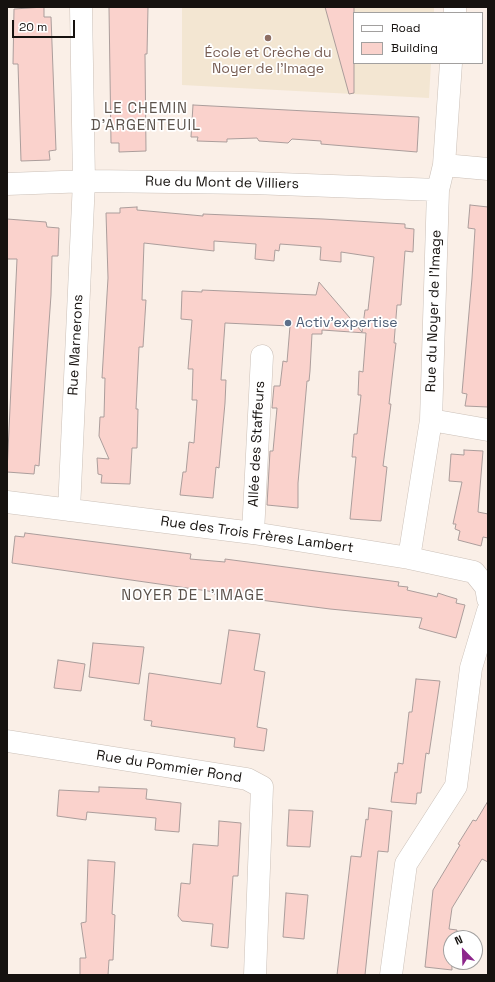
<!DOCTYPE html>
<html>
<head>
<meta charset="utf-8">
<style>
	body { margin:0 }
	#map { position:relative; width:495px; height:982px; overflow:hidden; background:#faefe7; font-family:"Space Grotesk",sans-serif }
	canvas { display:block }
	.frame { position:absolute; inset:0; border:8px solid #16120f; pointer-events:none }
	.legend { position:absolute; left:353px; top:12px; width:130px; height:52px; box-sizing:border-box; background:#fff; border:1px solid #a2a09f; margin:0; padding:5px 7px; list-style:none; font-size:12px; color:#16120f }
	.legend li { display:flex; align-items:center; gap:8px; height:20px }
	.legend b { width:20px; border:1px solid #a2a09f }
	.north { position:absolute; left:443px; top:930px; width:40px; height:40px; box-sizing:border-box; background:#fff; border:1px solid #a2a09f; border-radius:50%; rotate:337deg; font-size:11px; font-weight:700; line-height:16px; text-align:center; color:#16120f }
	.north::after { content:''; display:block; margin:auto; width:14px; height:18px; background:#8d268b; clip-path:polygon(50% 0,100% 100%,50% 72%,0 100%) }
	.scale { position:absolute; left:12px; top:20px; width:63px; height:18px; box-sizing:border-box; border:2px solid #16120f; border-top:0; padding-left:5px; font-size:12px; line-height:14px; white-space:nowrap; color:#16120f; -webkit-text-stroke:3px #fff; paint-order:stroke }
</style>
</head>
<body>
<div id="map">
<canvas width="495" height="982"></canvas>
<div class="frame"></div>
<ul class="legend">
<li><b style="height:5px;background:#fff"></b>Road</li>
<li><b style="height:11px;background:#fad2cc"></b>Building</li>
</ul>
<div class="north">N</div>
<div class="scale">20 m</div>
</div>
<script>
const c = document.querySelector('canvas').getContext('2d');
c.lineJoin = 'round';
function fillPath(path, color) { c.fillStyle = color; c.fill(path, 'evenodd'); }
const poly = rows => new Path2D(rows.map(r => 'M' + r).join(''));
function strokePath(path, color, width, dash) { c.strokeStyle = color; c.lineWidth = width; c.lineCap = dash ? 'butt' : 'round'; c.setLineDash(dash || []); c.stroke(path); }
function label(font, color, halo, rows, align = 'center') {
  c.font = font + ' "Space Grotesk",sans-serif'; c.lineWidth = 3.5; c.setLineDash([]); c.textBaseline = 'middle'; c.strokeStyle = halo; c.fillStyle = color; for (const [text, x, y, turn = 0] of rows) {
    c.save(); c.translate(x, y); c.rotate((+turn || 0) * Math.PI / 180); c.textAlign = isNaN(turn) ? turn : align; if (halo) c.strokeText(text, 0, 0); c.fillText(text, 0, 0); c.restore();
  }
}
const education = poly([
	[182,7,434,7,434,13,354,13,354,63,431,63,429,98,182,85]
]);
const building = poly([
	[44,7,44,17,51,17,56,150,49,151,50,160,21,161,18,64,13,64,14,9,44,7],
	[109,7,148,7,147,54,145,54,146,151,119,152,119,143,111,143,109,7],
	[325,7,354,7,354,93,349,94,325,7],
	[193,105,419,117,417,152,321,144,321,141,292,139,288,143,259,141,257,138,227,139,227,142,197,141,198,137,191,137,193,105],
	[470,205,488,207,488,407,465,406,467,394,462,393,472,278,475,229,468,228,470,205],
	[137,207,137,210,203,216,203,214,323,219,405,224,405,228,414,229,413,252,405,251,401,305,397,305,394,343,396,343,389,404,391,404,383,466,387,467,381,521,350,519,356,457,352,457,354,434,357,434,361,395,358,395,359,371,363,372,366,333,322,330,322,334,312,334,310,371,309,381,307,381,298,483,298,508,267,505,270,451,273,451,277,408,272,408,274,386,280,386,283,361,287,362,290,326,225,323,221,380,226,380,225,403,219,468,216,467,213,498,180,495,183,472,186,472,189,442,194,443,197,400,192,400,193,369,188,369,192,320,181,319,182,291,202,292,202,290,316,295,319,282,362,332,365,310,368,310,374,257,341,252,341,262,320,260,321,247,280,244,279,251,275,250,274,261,255,259,256,244,214,241,214,251,144,243,142,300,146,300,143,347,139,347,136,409,138,409,137,448,132,448,130,484,101,483,102,475,98,474,97,458,109,459,99,436,100,417,104,417,105,378,102,378,108,278,106,213,120,213,120,208,137,207],
	[7,219,46,222,47,227,59,228,58,256,52,256,51,295,39,466,35,465,34,474,7,472,17,259,7,259,7,219],
	[464,450,483,451,478,512,488,514,488,538,483,537,481,546,458,540,460,531,455,529,456,524,453,524,462,482,449,481,451,454,464,455,464,450],
	[25,533,191,554,190,559,225,562,225,559,399,582,398,586,408,587,407,590,437,597,438,593,447,596,457,599,456,603,465,605,456,638,419,628,422,618,330,609,214,594,215,592,12,563,15,536,24,537,25,533],
	[229,630,260,634,254,670,265,672,257,727,267,729,264,751,234,747,235,738,151,726,152,721,144,720,149,673,221,684,229,630],
	[93,643,144,647,139,684,89,677,93,643],
	[58,660,85,664,81,691,54,688,58,660],
	[416,679,440,681,429,754,426,753,421,793,417,793,416,804,391,802,395,772,397,773,398,763,403,764,409,712,412,712,416,679],
	[99,787,147,789,146,799,181,803,179,832,155,830,156,818,87,812,86,820,57,816,59,790,99,792,99,787],
	[488,801,488,862,482,859,452,908,449,929,457,930,456,938,451,938,452,970,425,967,433,890,460,845,458,844,473,820,476,821,488,801],
	[369,808,392,811,388,852,378,851,365,975,337,975,351,856,361,857,366,819,368,820,369,808],
	[289,810,313,811,310,847,287,846,289,810],
	[219,821,241,823,238,876,233,876,228,948,211,946,213,924,182,921,178,916,181,883,190,884,193,844,218,846,219,821],
	[88,860,115,862,112,914,115,915,113,960,109,960,108,975,80,975,80,958,86,958,81,923,86,922,88,860],
	[286,893,308,895,304,939,283,937,286,893]
]);
const minor = poly([
	[455,13,455,7],
	[444,165,488,169],
	[7,184,89,181,253,183,438,190],
	[431,420,488,430],
	[7,502,253,533,409,558,474,572,486,587,488,599],
	[69,510,84,181,81,7],
	[253,533,262,356],
	[409,558,431,420,438,190,444,165,451,63],
	[7,741,247,779,262,787,255,975],
	[391,975,406,864,456,786,471,668,488,611]
]);
const markers = [
	[268,38,4,"#8d6e63"],
	[288,323,4,"#5c6f8a"]
];
const educationNames = [
	["École et Crèche du",268,53],
	["Noyer de l'Image",268,69]
];
const streetNames = [
	["Rue du Mont de Villiers",222,183,1],
	["Rue du Noyer de l'Image",434,311,-88],
	["Rue Marnerons",76,345,-87],
	["Allée des Staffeurs",257,444,-87],
	["Rue des Trois Frères Lambert",257,535,8],
	["Rue du Pommier Rond",169,767,9]
];
const serviceNames = [
	["Activ'expertise",296,323]
];
const neighbourhoodNames = [
	["LE CHEMIN",146,109],
	["D'ARGENTEUIL",146,126],
	["NOYER DE L'IMAGE",193,596]
];
fillPath(education, '#f3e6d2');
fillPath(building, '#fad2cc');
strokePath(building, '#ab9d9b', 1);
strokePath(minor, '#cbc0b8', 23);
strokePath(minor, '#fff', 22);
for (const [x, y, r, color] of markers) { const dot = new Path2D(); dot.arc(x, y, r, 0, 2 * Math.PI); c.fillStyle = color; c.fill(dot); strokePath(dot, '#fff', 1.5); }
label('14px', '#785e54', '#fff', educationNames);
label('14px', '#16120f', '#fff', streetNames);
label('14px', '#4e5e75', '#fff', serviceNames, 'left');
c.letterSpacing = '1px';
label('15px', '#5c534c', '#fff', neighbourhoodNames);
c.letterSpacing = '0px';
</script>
</body>
</html>
